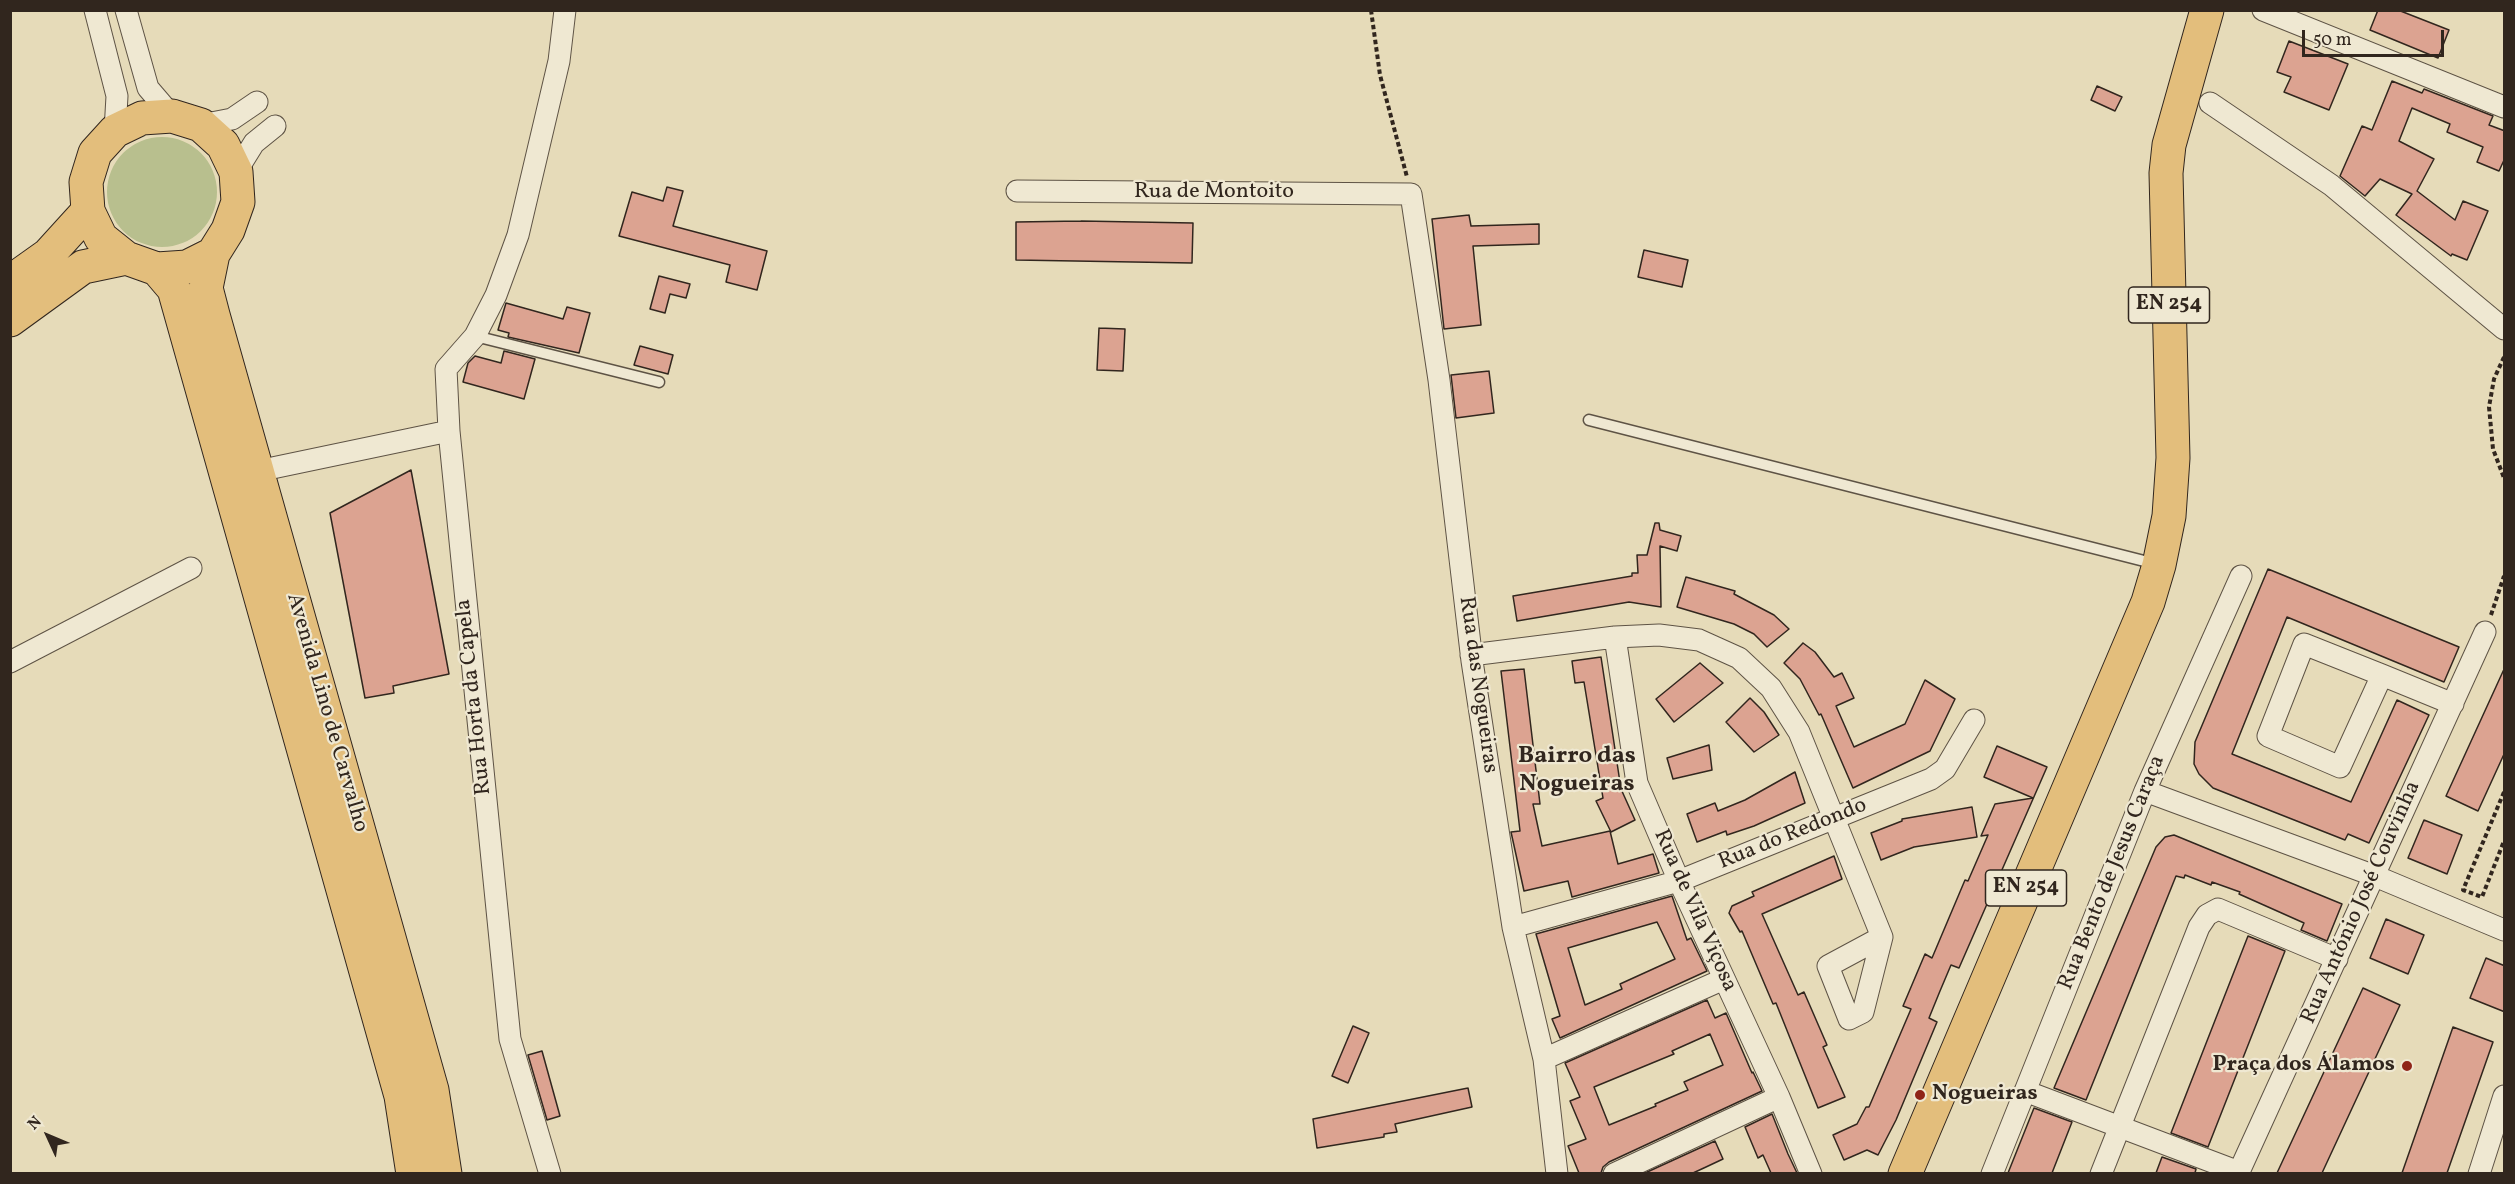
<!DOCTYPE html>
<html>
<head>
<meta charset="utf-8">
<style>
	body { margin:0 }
	#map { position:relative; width:2515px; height:1184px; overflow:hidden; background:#e6dbb9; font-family:Vollkorn,serif }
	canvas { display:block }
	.frame { position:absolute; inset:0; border:12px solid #31261e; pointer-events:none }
	.north { position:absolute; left:18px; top:1106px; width:60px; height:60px; -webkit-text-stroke:4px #efe8d2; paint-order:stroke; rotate:314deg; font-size:16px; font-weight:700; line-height:24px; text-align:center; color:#31261e }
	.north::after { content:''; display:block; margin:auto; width:21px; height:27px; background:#31261e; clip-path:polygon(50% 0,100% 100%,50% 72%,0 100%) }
	.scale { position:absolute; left:2302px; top:30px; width:142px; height:27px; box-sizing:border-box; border:3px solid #31261e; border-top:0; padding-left:8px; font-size:18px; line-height:21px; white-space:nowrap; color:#31261e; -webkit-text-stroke:4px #efe8d2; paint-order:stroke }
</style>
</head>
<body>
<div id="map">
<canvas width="2515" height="1184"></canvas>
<div class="frame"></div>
<div class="north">N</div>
<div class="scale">50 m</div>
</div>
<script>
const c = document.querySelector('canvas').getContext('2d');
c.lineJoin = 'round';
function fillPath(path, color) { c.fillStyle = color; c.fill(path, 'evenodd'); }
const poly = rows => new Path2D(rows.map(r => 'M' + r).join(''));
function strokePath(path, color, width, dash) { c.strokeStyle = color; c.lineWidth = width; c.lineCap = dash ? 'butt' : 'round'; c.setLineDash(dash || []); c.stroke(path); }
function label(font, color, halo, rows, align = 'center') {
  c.font = font + ' Vollkorn,serif'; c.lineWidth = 4.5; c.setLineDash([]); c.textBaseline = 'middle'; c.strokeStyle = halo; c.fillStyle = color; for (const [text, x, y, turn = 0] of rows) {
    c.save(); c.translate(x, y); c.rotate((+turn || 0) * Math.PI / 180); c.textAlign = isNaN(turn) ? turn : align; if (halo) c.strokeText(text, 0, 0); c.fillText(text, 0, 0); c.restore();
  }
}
const green = poly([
	'107 192a55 55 0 1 1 110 0a55 55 0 1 1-110 0Z'
]);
const building = poly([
	[2378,10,2398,10,2449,30,2438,58,2370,30,2378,10],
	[2289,41,2348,64,2329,110,2284,92,2291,77,2277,72,2289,41],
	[2392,81,2422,93,2424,89,2493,116,2489,125,2505,131,2505,158,2499,171,2477,162,2483,147,2447,132,2450,124,2412,108,2399,141,2434,159,2417,191,2455,220,2463,201,2488,211,2467,260,2452,254,2451,256,2396,215,2412,194,2380,179,2365,196,2340,176,2362,126,2372,130,2392,81],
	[2097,86,2122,97,2115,111,2091,100,2097,86],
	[667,187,683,191,673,226,767,251,757,290,726,282,730,265,619,236,632,192,663,201,667,187],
	[1469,215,1471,226,1539,224,1539,244,1473,246,1481,325,1444,329,1432,219,1469,215],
	[1081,221,1193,223,1192,263,1016,260,1016,222,1081,221],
	[1644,250,1688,260,1682,287,1638,277,1644,250],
	[659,276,690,284,686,298,670,294,665,313,650,309,659,276],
	[506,303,563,319,567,307,590,313,579,353,508,337,509,333,498,330,506,303],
	[1099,328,1125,329,1123,371,1097,370,1099,328],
	[640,346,673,355,668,374,634,365,640,346],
	[504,351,535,359,524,399,463,382,468,363,475,356,501,363,504,351],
	[1489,371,1494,413,1456,418,1451,375,1489,371],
	[411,470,449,674,393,686,394,693,365,698,330,513,411,470],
	[1655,523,1659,523,1660,530,1681,536,1677,551,1660,546,1661,607,1629,602,1517,621,1513,596,1632,576,1632,573,1638,573,1637,555,1647,555,1655,523],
	[2268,569,2459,647,2444,682,2287,617,2232,754,2351,802,2397,700,2429,715,2369,843,2348,834,2345,840,2213,788,2199,774,2194,764,2195,742,2268,569],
	[1686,577,1735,591,1734,594,1774,615,1789,629,1767,647,1754,634,1734,624,1677,607,1686,577],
	[1803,643,1815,652,1834,677,1842,673,1854,698,1836,706,1854,747,1905,724,1925,680,1955,699,1930,751,1853,788,1821,714,1819,715,1800,679,1784,663,1803,643],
	[1601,657,1621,789,1635,820,1611,832,1596,801,1603,798,1584,682,1575,683,1572,661,1601,657],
	[1700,663,1723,683,1674,722,1656,699,1700,663],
	[2505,667,2505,752,2478,811,2446,796,2505,667],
	[1524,669,1540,804,1533,804,1542,846,1610,831,1618,864,1653,854,1659,873,1572,897,1568,881,1524,891,1511,832,1520,831,1501,671,1524,669],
	[1750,698,1764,712,1779,735,1754,752,1726,722,1750,698],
	[1709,745,1712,770,1673,779,1667,758,1709,745],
	[1997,746,2047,767,1959,968,1951,965,1940,991,1929,1018,1937,1022,1896,1120,1878,1155,1867,1150,1844,1160,1833,1135,1857,1124,1866,1107,1869,1107,1911,1009,1903,1006,1925,954,1932,958,1965,880,1968,881,1988,835,1981,836,1995,804,2033,798,1984,777,1997,746],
	[1795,772,1805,803,1754,826,1727,835,1726,831,1697,842,1687,814,1715,803,1718,811,1745,800,1795,772],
	[1972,807,1977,837,1914,847,1881,860,1871,833,1902,821,1902,819,1972,807],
	[2424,820,2462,835,2447,874,2408,858,2424,820],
	[2174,835,2342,904,2327,941,2301,930,2304,923,2239,894,2240,892,2212,882,2211,885,2185,875,2184,878,2176,876,2086,1100,2054,1088,2156,847,2165,837,2174,835],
	[1834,856,1842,879,1762,914,1798,995,1804,992,1827,1045,1823,1047,1845,1097,1818,1108,1776,1003,1773,1004,1742,931,1740,932,1729,913,1732,906,1754,896,1752,892,1834,856],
	[1672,896,1687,940,1691,938,1707,971,1560,1038,1552,1019,1560,1016,1536,934,1672,896],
	[1657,922,1675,959,1620,984,1622,989,1585,1005,1568,948,1657,922],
	[2386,919,2424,935,2408,974,2370,958,2386,919],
	[2248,936,2285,951,2208,1147,2171,1133,2248,936],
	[2486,958,2505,966,2505,1012,2470,998,2486,958],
	[2363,988,2400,1005,2322,1173,2277,1173,2363,988],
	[1707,1000,1715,1018,1726,1013,1752,1073,1753,1072,1762,1091,1609,1162,1603,1167,1601,1173,1579,1173,1568,1146,1586,1139,1570,1101,1580,1097,1565,1063,1707,1000],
	[1710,1034,1723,1065,1684,1082,1688,1090,1655,1104,1656,1106,1609,1125,1594,1087,1674,1054,1672,1051,1710,1034],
	[1353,1026,1369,1033,1348,1083,1332,1076,1353,1026],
	[2453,1027,2493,1042,2447,1173,2402,1173,2453,1027],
	[542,1051,560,1116,547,1120,528,1055,542,1051],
	[1468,1088,1472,1107,1395,1124,1397,1132,1384,1134,1384,1137,1317,1148,1313,1119,1468,1088],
	[2034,1108,2072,1122,2052,1173,2008,1173,2034,1108],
	[1772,1114,1788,1154,1797,1173,1771,1173,1763,1155,1758,1158,1745,1127,1772,1114],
	[1715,1141,1723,1159,1706,1167,1693,1173,1645,1173,1715,1141],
	[2162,1157,2196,1169,2195,1173,2156,1173,2162,1157]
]);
const path = poly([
	[1371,10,1380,75,1407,177],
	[2504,357,2494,379,2489,407,2493,449,2504,478],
	[2491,615,2504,576],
	[2504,792,2463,890,2482,897,2504,841]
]);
const service = poly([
	[475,336,659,382],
	[1589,420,2156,564]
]);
const minor = poly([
	[95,10,117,96,115,131],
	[126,10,148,88,172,116],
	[2263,10,2504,107],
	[2210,103,2331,185,2504,329],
	[201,125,232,119,257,102],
	[236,172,254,143,275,126],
	[1017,191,1411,194,1439,380,1472,661,1513,927,1544,1059,1557,1174],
	[258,471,449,431],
	[1615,637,1637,783,1679,881,1779,1097,1811,1174],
	[1471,655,1615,637,1659,635,1699,640,1739,658,1771,688,1799,732,1882,937,1863,1012,1849,1019,1828,966,1882,937],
	[10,662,191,568],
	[2382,675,2340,767,2268,736,2304,644,2382,675,2453,704],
	[2145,791,2375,876,2504,930],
	[1513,927,1679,881,1931,779,1945,769,1974,720],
	[1544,1059,1724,979],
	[2025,1091,2239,1172],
	[550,1174,510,1039,449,431,446,369,475,336,496,295,518,235,559,61,565,10],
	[1614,1174,1779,1097],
	[1992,1174,2145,791,2241,576],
	[2101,1174,2199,927,2207,915,2218,909,2337,959],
	[2238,1174,2485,632],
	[2479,1174,2504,1096]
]);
const primary = poly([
	[172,116,201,125,223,145,236,172,238,202,228,230,213,254,187,267,157,269,126,258,101,238,88,211,86,182,95,153,115,131,142,118,172,116],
	[213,254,206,288,213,315,432,1090,445,1174],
	[157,269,174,289,401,1096,413,1174],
	[10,282,48,255,88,211],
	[10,320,83,267,126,258],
	[1905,1174,2148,602,2159,565,2169,516,2173,458,2166,173,2169,145,2207,10]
]);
const markers = [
	[2407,1066,6,"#8f2418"],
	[1920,1095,6,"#8f2418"]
];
const shields = [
	[2169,305,81],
	[2026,888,81]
];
const shieldNames = [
	["EN 254",2169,305],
	["EN 254",2026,888]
];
const streetNames = [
	["Rua de Montoito",1214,193],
	["Rua das Nogueiras",1477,685,82],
	["Rua Horta da Capela",475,697,-96],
	["Avenida Lino de Carvalho",326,713,74],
	["Rua do Redondo",1793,835,-22],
	["Rua Bento de Jesus Caraça",2113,873,-68],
	["Rua António José Couvinha",2362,903,-66],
	["Rua de Vila Viçosa",1694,911,66]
];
const poiNames = [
	["Praça dos Álamos",2395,1066],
	["Nogueiras",1932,1095,"left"]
];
const neighbourhoodNames = [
	["Bairro das",1577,758],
	["Nogueiras",1577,786]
];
fillPath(green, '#b8bf8e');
fillPath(building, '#dca391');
strokePath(building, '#31261e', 1.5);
strokePath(service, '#5e5345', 13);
strokePath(minor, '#5e5345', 23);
strokePath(primary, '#31261e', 35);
strokePath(path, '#31261e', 4, [4.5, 3]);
strokePath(service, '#efe8d2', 10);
strokePath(minor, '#efe8d2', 21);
strokePath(primary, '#e3be7c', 33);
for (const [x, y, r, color] of markers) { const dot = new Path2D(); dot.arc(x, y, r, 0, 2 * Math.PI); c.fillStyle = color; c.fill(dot); strokePath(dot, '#efe8d2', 2); }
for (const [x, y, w] of shields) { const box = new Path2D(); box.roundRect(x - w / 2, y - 18, w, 36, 4.5); c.fillStyle = '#efe8d2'; c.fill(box); strokePath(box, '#31261e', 1.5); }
label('bold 21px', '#31261e', null, shieldNames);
label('22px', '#31261e', '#efe8d2', streetNames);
label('bold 22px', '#31261e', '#efe8d2', poiNames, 'right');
label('bold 24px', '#31261e', '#efe8d2', neighbourhoodNames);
</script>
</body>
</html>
